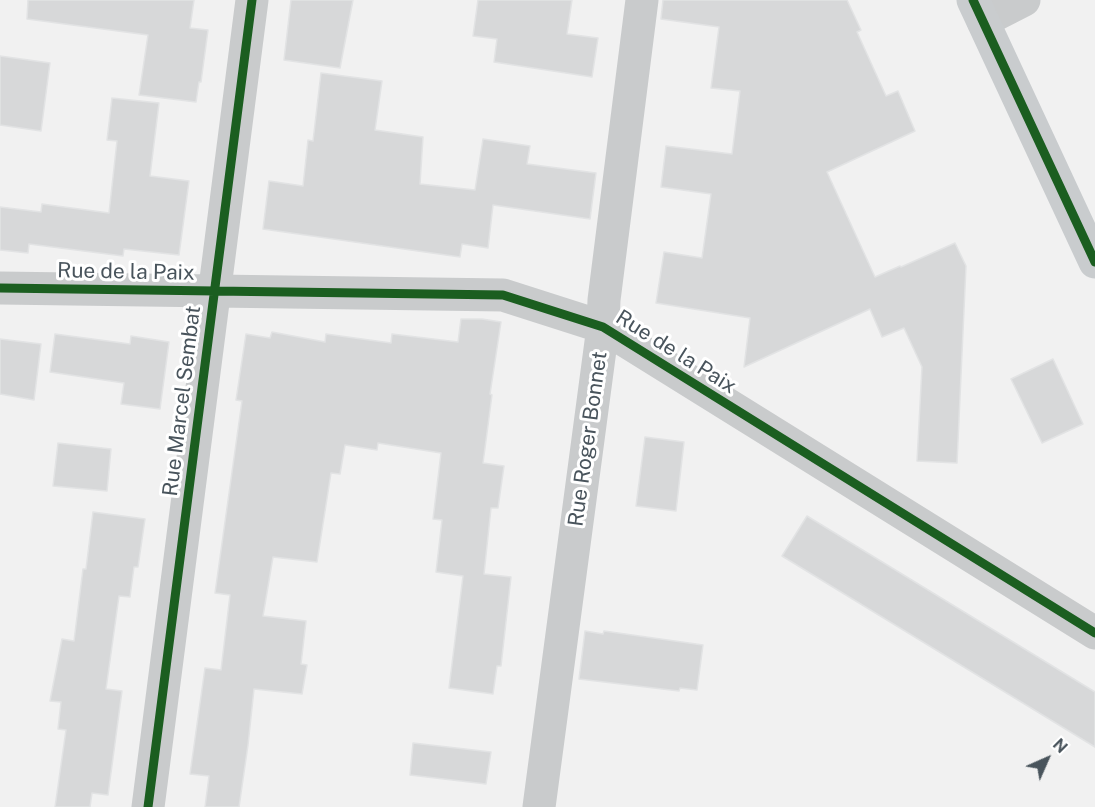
<!DOCTYPE html>
<html>
<head>
<meta charset="utf-8">
<style>
	body { margin:0 }
	#map { position:relative; width:1095px; height:807px; overflow:hidden; background:#f1f1f1; font-family:"Public Sans",sans-serif }
	canvas { display:block }
	.north { position:absolute; left:1017px; top:729px; width:60px; height:60px; -webkit-text-stroke:4px #fff; paint-order:stroke; rotate:45deg; font-size:16px; font-weight:700; line-height:24px; text-align:center; color:#49545c }
	.north::after { content:''; display:block; margin:auto; width:21px; height:27px; background:#49545c; clip-path:polygon(50% 0,100% 100%,50% 72%,0 100%) }
</style>
</head>
<body>
<div id="map">
<canvas width="1095" height="807"></canvas>
<div class="north">N</div>
</div>
<script>
const c = document.querySelector('canvas').getContext('2d');
c.lineJoin = 'round';
function fillPath(path, color) { c.fillStyle = color; c.fill(path, 'evenodd'); }
const poly = rows => new Path2D(rows.map(r => 'M' + r).join(''));
function strokePath(path, color, width, dash) { c.strokeStyle = color; c.lineWidth = width; c.lineCap = dash ? 'butt' : 'round'; c.setLineDash(dash || []); c.stroke(path); }
function label(font, color, halo, rows, align = 'center') {
  c.font = font + ' "Public Sans",sans-serif'; c.lineWidth = 6; c.setLineDash([]); c.textBaseline = 'middle'; c.strokeStyle = halo; c.fillStyle = color; for (const [text, x, y, turn = 0] of rows) {
    c.save(); c.translate(x, y); c.rotate((+turn || 0) * Math.PI / 180); c.textAlign = isNaN(turn) ? turn : align; if (halo) c.strokeText(text, 0, 0); c.fillText(text, 0, 0); c.restore();
  }
}
const building = poly([
	[28,0,194,0,190,28,208,30,201,82,199,82,196,102,139,95,148,35,27,19,28,0],
	[291,0,353,0,340,68,284,60,291,0],
	[478,0,572,0,567,34,598,38,592,77,494,62,497,39,473,36,478,0],
	[663,0,847,0,861,30,857,32,886,96,898,91,915,131,827,172,875,277,900,266,901,267,955,243,966,266,957,463,917,461,922,367,904,328,882,337,870,309,744,367,750,318,656,303,664,252,702,258,711,194,661,187,666,146,732,154,740,91,711,88,719,27,661,19,663,0],
	[0,56,50,63,41,131,0,125,0,56],
	[321,73,382,81,375,130,423,137,420,184,475,190,483,139,530,146,527,164,596,173,590,219,493,205,488,248,462,244,460,257,263,229,269,181,303,186,308,140,313,141,321,73],
	[112,98,159,103,150,176,189,181,179,255,124,249,123,256,29,244,28,253,0,250,0,207,41,212,42,204,109,213,117,141,107,140,112,98],
	[461,319,482,319,501,322,490,394,492,395,483,463,504,466,498,508,491,508,484,574,511,577,501,666,497,666,493,694,449,688,463,576,436,572,442,520,433,519,441,453,378,443,377,450,345,445,340,474,331,473,317,562,273,557,263,616,306,621,301,664,307,665,302,694,254,689,248,745,239,807,205,807,209,776,190,774,205,668,221,670,230,595,215,593,242,401,236,400,246,334,270,338,272,332,325,342,326,334,391,343,392,334,458,342,461,319],
	[55,334,130,344,131,336,169,342,160,409,121,404,124,383,50,372,55,334],
	[0,339,41,344,34,400,0,394,0,339],
	[1053,359,1083,424,1042,443,1011,379,1053,359],
	[645,437,684,442,676,511,636,506,645,437],
	[58,443,111,449,107,491,53,486,58,443],
	[93,512,145,519,138,567,134,567,130,597,119,596,106,689,122,691,108,795,92,793,90,807,55,807,66,730,58,729,61,702,50,701,62,639,74,641,83,569,86,569,93,512],
	[807,516,1095,692,1095,747,782,556,807,516],
	[585,631,603,634,604,631,703,645,697,690,680,688,679,691,579,679,585,631],
	[413,743,491,752,486,784,410,775,413,743]
]);
const minor = poly([
	[983,21,1024,0],
	[0,288,503,295,603,327,1095,633],
	[148,807,252,0],
	[539,807,603,327,604,300,642,0]
]);
const secondary = poly([
	[973,0,1095,262]
]);
const cycleway = poly([
	[973,0,1095,262],
	[0,288,503,295,603,327,1095,633],
	[148,807,252,0]
]);
const streetNames = [
	["Rue de la Paix",126,272,1],
	["Rue de la Paix",676,352,32],
	["Rue Marcel Sembat",182,401,-83],
	["Rue Roger Bonnet",588,439,-82]
];
fillPath(building, '#d7d8d9');
strokePath(building, '#e2e3e4', 1.5);
strokePath(minor, '#c9cbcc', 33);
strokePath(secondary, '#c9ccce', 33);
strokePath(cycleway, '#1b5e20', 9);
label('21px', '#49545c', '#fff', streetNames);
</script>
</body>
</html>
